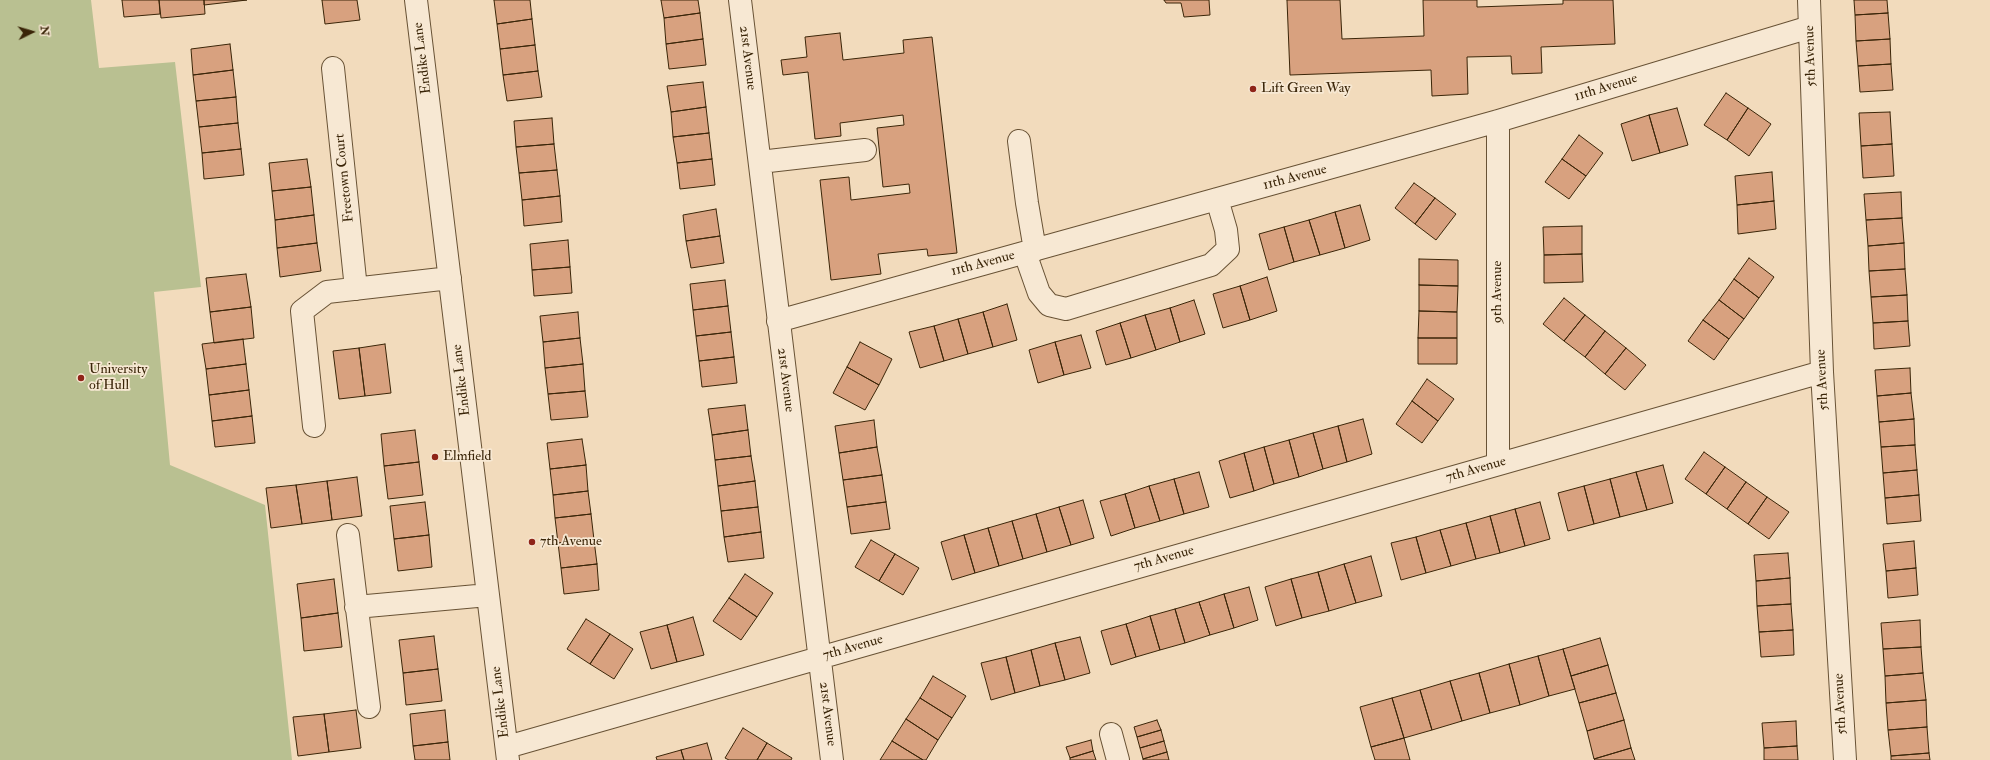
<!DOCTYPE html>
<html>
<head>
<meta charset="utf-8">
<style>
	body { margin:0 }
	#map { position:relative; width:1990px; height:760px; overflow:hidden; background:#f2dbbc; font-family:"IM FELL Double Pica",serif }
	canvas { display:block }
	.north { position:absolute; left:12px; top:12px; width:40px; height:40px; -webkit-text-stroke:3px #f7e8d3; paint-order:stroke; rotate:85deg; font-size:11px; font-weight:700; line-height:16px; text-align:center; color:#3a2508 }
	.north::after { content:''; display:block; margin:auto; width:14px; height:18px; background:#3a2508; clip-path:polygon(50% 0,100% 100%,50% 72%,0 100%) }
</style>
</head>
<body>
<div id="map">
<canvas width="1990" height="760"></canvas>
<div class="north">N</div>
</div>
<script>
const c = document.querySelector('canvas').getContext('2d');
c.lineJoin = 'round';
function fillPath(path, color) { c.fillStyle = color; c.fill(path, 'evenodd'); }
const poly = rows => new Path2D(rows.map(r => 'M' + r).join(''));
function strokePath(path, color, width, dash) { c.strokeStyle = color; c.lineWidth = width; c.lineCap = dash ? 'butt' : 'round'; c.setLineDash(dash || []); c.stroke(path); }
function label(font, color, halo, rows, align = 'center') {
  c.font = font + ' "IM FELL Double Pica",serif'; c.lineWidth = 3.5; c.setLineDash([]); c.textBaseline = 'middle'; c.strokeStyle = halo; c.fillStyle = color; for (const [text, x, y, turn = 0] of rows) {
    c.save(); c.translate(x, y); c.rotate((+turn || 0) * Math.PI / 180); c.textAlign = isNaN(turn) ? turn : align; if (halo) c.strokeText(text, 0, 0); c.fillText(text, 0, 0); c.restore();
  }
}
const green = poly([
	[0,0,91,0,99,68,175,62,201,287,154,292,170,465,265,505,292,760,0,760]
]);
const building = poly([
	[122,0,159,0,160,14,124,17,122,0],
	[159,0,204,0,205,14,161,18,159,0],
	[204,0,247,0,204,5,204,0],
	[322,0,357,0,360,20,325,24,322,0],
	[494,0,530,0,532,19,497,24,494,0],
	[661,0,698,0,700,13,664,18,661,0],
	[1164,0,1209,0,1210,15,1184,17,1181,3,1166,3,1164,0],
	[1287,0,1340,0,1342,39,1424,36,1423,0,1477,0,1477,7,1563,4,1563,0,1613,0,1615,44,1541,47,1542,73,1512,74,1511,56,1467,57,1468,94,1432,96,1431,70,1290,75,1287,0],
	[1854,0,1887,0,1888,13,1855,15,1854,0],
	[700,13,703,39,666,44,664,18,700,13],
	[1888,13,1890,39,1856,41,1855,15,1888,13],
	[532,19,535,45,500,49,497,24,532,19],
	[840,33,843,60,904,53,903,40,932,37,957,253,928,256,927,249,878,254,881,274,831,280,820,180,849,177,851,200,910,193,909,184,883,187,877,128,904,125,903,115,840,123,841,136,815,139,808,72,783,75,781,60,807,57,805,37,840,33],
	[703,39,706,65,669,69,666,44,703,39],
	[1890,39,1891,64,1858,66,1856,41,1890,39],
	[230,44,233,70,193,75,191,49,230,44],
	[535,45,538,71,503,75,500,49,535,45],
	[1891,64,1893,90,1860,92,1858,66,1891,64],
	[233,70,236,97,196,101,193,75,233,70],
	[538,71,542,97,507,101,503,75,538,71],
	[703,82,706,107,671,112,667,86,703,82],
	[1726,93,1748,108,1727,140,1704,125,1726,93],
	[236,97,238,123,199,127,196,101,236,97],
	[706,107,709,133,673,137,671,112,706,107],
	[1677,108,1688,145,1660,153,1649,115,1677,108],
	[1748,108,1771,124,1749,156,1727,140,1748,108],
	[1890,112,1892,144,1861,146,1859,113,1890,112],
	[1649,115,1660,153,1632,161,1621,124,1649,115],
	[552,118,554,144,516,147,514,121,552,118],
	[238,123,241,149,202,153,199,127,238,123],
	[709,133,712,159,677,163,673,137,709,133],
	[1579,135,1603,153,1586,176,1562,159,1579,135],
	[554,144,557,170,519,173,516,147,554,144],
	[1892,144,1894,176,1863,178,1861,146,1892,144],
	[241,149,244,175,204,179,202,153,241,149],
	[307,159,311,187,272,191,269,163,307,159],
	[712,159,715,185,680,189,677,163,712,159],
	[1562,159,1586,176,1569,199,1545,182,1562,159],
	[557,170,560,196,522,200,519,173,557,170],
	[1772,172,1774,201,1737,205,1735,176,1772,172],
	[1414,183,1435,198,1415,224,1395,208,1414,183],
	[311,187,314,215,275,220,272,191,311,187],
	[1901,192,1902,218,1866,220,1864,194,1901,192],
	[560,196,562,222,524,226,522,200,560,196],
	[1435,198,1456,214,1436,240,1415,224,1435,198],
	[1774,201,1776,229,1738,234,1737,205,1774,201],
	[1360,205,1370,240,1345,248,1335,212,1360,205],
	[716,209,720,236,686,241,683,215,716,209],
	[1335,212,1345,248,1320,255,1309,220,1335,212],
	[314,215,317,243,277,248,275,220,314,215],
	[1902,218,1904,243,1868,246,1866,220,1902,218],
	[1309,220,1320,255,1294,262,1284,227,1309,220],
	[1582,226,1582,254,1544,255,1543,227,1582,226],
	[1284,227,1294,262,1269,270,1259,234,1284,227],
	[720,236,724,263,691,268,686,241,720,236],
	[568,240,570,267,532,270,530,244,568,240],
	[317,243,321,271,280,277,277,248,317,243],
	[1904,243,1905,269,1869,271,1868,246,1904,243],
	[1582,254,1583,282,1544,283,1544,255,1582,254],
	[1749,258,1774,277,1759,298,1734,279,1749,258],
	[1419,259,1458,260,1458,286,1419,285,1419,259],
	[570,267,572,293,534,296,532,270,570,267],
	[1905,269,1907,295,1871,297,1869,271,1905,269],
	[246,274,251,307,210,312,206,278,246,274],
	[1267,277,1277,311,1250,320,1240,286,1267,277],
	[1734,279,1759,298,1744,319,1719,300,1734,279],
	[725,280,728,306,693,310,690,284,725,280],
	[1419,285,1458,286,1457,312,1419,311,1419,285],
	[1240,286,1250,320,1223,328,1213,294,1240,286],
	[1907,295,1908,321,1873,323,1871,297,1907,295],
	[1564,298,1585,315,1564,341,1543,324,1564,298],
	[1194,300,1205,334,1180,342,1170,308,1194,300],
	[1719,300,1744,319,1729,339,1703,320,1719,300],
	[1007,304,1017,340,993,347,983,312,1007,304],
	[728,306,731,332,696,336,693,310,728,306],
	[251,307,254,338,214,343,210,312,251,307],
	[1170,308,1180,342,1156,350,1145,315,1170,308],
	[1419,311,1457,312,1457,338,1418,338,1419,311],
	[578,312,580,338,543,342,540,316,578,312],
	[983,312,993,347,968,354,958,319,983,312],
	[1145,315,1156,350,1131,358,1120,323,1145,315],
	[1585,315,1605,331,1585,357,1564,341,1585,315],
	[958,319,968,354,944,361,934,326,958,319],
	[1703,320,1729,339,1714,360,1688,341,1703,320],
	[1908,321,1910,346,1874,349,1873,323,1908,321],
	[1120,323,1131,358,1106,365,1096,331,1120,323],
	[934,326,944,361,920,368,909,332,934,326],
	[1605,331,1626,348,1605,374,1585,357,1605,331],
	[731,332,734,357,699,361,696,336,731,332],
	[1081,335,1091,368,1064,375,1055,342,1081,335],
	[580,338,583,364,545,368,543,342,580,338],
	[1418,338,1457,338,1457,364,1418,364,1418,338],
	[243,339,246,364,206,369,202,344,243,339],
	[860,342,892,359,879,385,847,367,860,342],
	[1055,342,1064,375,1038,383,1029,350,1055,342],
	[385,344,391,393,365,396,359,348,385,344],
	[359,348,365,396,339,399,333,351,359,348],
	[1626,348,1646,365,1625,390,1605,374,1626,348],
	[734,357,737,383,702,387,699,361,734,357],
	[246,364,249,390,209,395,206,369,246,364],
	[583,364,585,391,548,394,545,368,583,364],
	[847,367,879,385,865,410,833,393,847,367],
	[1910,368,1911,393,1877,396,1875,370,1910,368],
	[1427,379,1454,399,1438,421,1412,401,1427,379],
	[249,390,252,416,212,421,209,395,249,390],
	[585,391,588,417,551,420,548,394,585,391],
	[1911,393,1914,419,1879,422,1877,396,1911,393],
	[1412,401,1438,421,1422,443,1396,424,1412,401],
	[745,405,748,430,712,435,708,409,745,405],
	[252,416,255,443,215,447,212,421,252,416],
	[1363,419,1372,454,1347,462,1338,426,1363,419],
	[1914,419,1915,445,1881,447,1879,422,1914,419],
	[874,420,877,447,839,453,835,426,874,420],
	[1338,426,1347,462,1323,469,1313,433,1338,426],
	[415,430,419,462,384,466,381,434,415,430],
	[748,430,751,456,715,460,712,435,748,430],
	[1313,433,1323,469,1299,477,1289,440,1313,433],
	[582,439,586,465,550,469,547,443,582,439],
	[1289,440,1299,477,1274,484,1264,447,1289,440],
	[1915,445,1917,470,1883,473,1881,447,1915,445],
	[877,447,882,475,843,480,839,453,877,447],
	[1264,447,1274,484,1254,491,1244,453,1264,447],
	[1704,452,1725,467,1706,494,1685,479,1704,452],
	[1244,453,1254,491,1230,498,1219,461,1244,453],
	[751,456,755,481,718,486,715,460,751,456],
	[419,462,423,495,388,499,384,466,419,462],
	[586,465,588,491,553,495,550,469,586,465],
	[1663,465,1673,503,1647,510,1636,472,1663,465],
	[1725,467,1746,482,1727,509,1706,494,1725,467],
	[1917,470,1919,495,1885,498,1883,473,1917,470],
	[1199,472,1209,507,1184,514,1174,479,1199,472],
	[1636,472,1647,510,1620,517,1610,479,1636,472],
	[882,475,886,502,847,507,843,480,882,475],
	[357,477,362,516,332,520,327,481,357,477],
	[1174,479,1184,514,1160,521,1149,486,1174,479],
	[1610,479,1620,517,1594,524,1584,486,1610,479],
	[327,481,332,520,302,524,296,485,327,481],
	[755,481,758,507,721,511,718,486,755,481],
	[1746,482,1767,497,1748,524,1727,509,1746,482],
	[296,485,302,524,271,528,266,488,296,485],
	[1149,486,1160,521,1135,528,1125,494,1149,486],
	[1584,486,1594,524,1568,531,1558,493,1584,486],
	[588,491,591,514,555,518,553,495,588,491],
	[1125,494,1135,528,1111,536,1100,501,1125,494],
	[1919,495,1921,521,1887,524,1885,498,1919,495],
	[1767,497,1789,512,1769,539,1748,524,1767,497],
	[1083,500,1094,538,1071,545,1059,507,1083,500],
	[425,502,429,535,394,539,390,506,425,502],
	[886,502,890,529,851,534,847,507,886,502],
	[1540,502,1550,539,1525,546,1515,509,1540,502],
	[758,507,761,532,724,537,721,511,758,507],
	[1059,507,1071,545,1047,552,1036,514,1059,507],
	[1515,509,1525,546,1500,553,1490,516,1515,509],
	[591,514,594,540,558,543,555,518,591,514],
	[1036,514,1047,552,1023,559,1012,521,1036,514],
	[1490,516,1500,553,1476,559,1466,523,1490,516],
	[1012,521,1023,559,999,566,988,528,1012,521],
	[1466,523,1476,559,1451,566,1440,530,1466,523],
	[988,528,999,566,975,573,964,535,988,528],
	[1440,530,1451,566,1426,573,1416,537,1440,530],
	[761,532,764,558,728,562,724,537,761,532],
	[429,535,432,567,398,571,394,539,429,535],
	[964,535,975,573,952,580,941,542,964,535],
	[1416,537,1426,573,1401,580,1391,543,1416,537],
	[594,540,597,564,561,568,558,543,594,540],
	[871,540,895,554,879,581,855,567,871,540],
	[1914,541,1916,568,1886,571,1883,544,1914,541],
	[1788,553,1790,578,1756,581,1754,555,1788,553],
	[895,554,919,568,903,595,879,581,895,554],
	[1371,556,1382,596,1356,603,1344,564,1371,556],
	[597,564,599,590,564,594,561,568,597,564],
	[1344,564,1356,603,1329,611,1318,572,1344,564],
	[1916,568,1918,595,1888,598,1886,571,1916,568],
	[1318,572,1329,611,1302,618,1291,579,1318,572],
	[745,574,773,593,757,617,729,598,745,574],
	[1790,578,1791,604,1757,606,1756,581,1790,578],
	[334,579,338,613,301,618,297,584,334,579],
	[1291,579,1302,618,1276,626,1265,587,1291,579],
	[1249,587,1258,620,1234,628,1224,594,1249,587],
	[1224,594,1234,628,1210,635,1199,602,1224,594],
	[729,598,757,617,741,640,713,621,729,598],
	[1199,602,1210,635,1185,643,1175,609,1199,602],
	[1791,604,1793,630,1759,632,1757,606,1791,604],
	[1175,609,1185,643,1160,650,1150,616,1175,609],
	[338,613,342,647,304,651,301,618,338,613],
	[1150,616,1160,650,1136,657,1126,624,1150,616],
	[693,617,704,655,677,662,667,625,693,617],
	[586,619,610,634,590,664,567,649,586,619],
	[1920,620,1921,647,1883,649,1881,623,1920,620],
	[1126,624,1136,657,1111,665,1101,631,1126,624],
	[667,625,677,662,651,669,640,632,667,625],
	[1793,630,1794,655,1761,657,1759,632,1793,630],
	[610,634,633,649,614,679,590,664,610,634],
	[434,636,438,669,403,673,399,640,434,636],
	[1080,637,1090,673,1065,680,1055,643,1080,637],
	[1600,638,1608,665,1571,676,1563,649,1600,638],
	[1055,643,1065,680,1040,686,1031,650,1055,643],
	[1921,647,1923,673,1885,676,1883,649,1921,647],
	[1563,649,1575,689,1549,696,1538,656,1563,649],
	[1031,650,1040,686,1015,693,1006,657,1031,650],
	[1538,656,1549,696,1520,705,1509,664,1538,656],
	[1006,657,1015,693,991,700,981,663,1006,657],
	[1509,664,1520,705,1490,713,1479,673,1509,664],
	[1608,665,1616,693,1579,703,1571,676,1608,665],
	[438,669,442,701,406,705,403,673,438,669],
	[1479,673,1490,713,1462,721,1450,681,1479,673],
	[1923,673,1926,700,1886,703,1885,676,1923,673],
	[933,676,966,696,952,718,920,698,933,676],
	[1450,681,1462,721,1432,730,1420,690,1450,681],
	[1420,690,1432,730,1404,738,1392,698,1420,690],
	[1616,693,1624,720,1587,731,1579,703,1616,693],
	[920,698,952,718,938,740,906,719,920,698],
	[1392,698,1404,738,1371,747,1360,707,1392,698],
	[1926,700,1927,727,1888,730,1886,703,1926,700],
	[356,710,361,748,329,752,324,714,356,710],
	[445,710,448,742,413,746,410,714,445,710],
	[324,714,329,752,298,756,293,717,324,714],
	[906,719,938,740,926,760,923,760,892,741,906,719],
	[1157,720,1161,730,1137,737,1134,727,1157,720],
	[1624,720,1631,748,1594,759,1587,731,1624,720],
	[1796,721,1797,746,1764,748,1762,723,1796,721],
	[1927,727,1929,753,1891,756,1888,730,1927,727],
	[743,728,767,743,757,760,729,760,725,758,743,728],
	[1161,730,1164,741,1140,748,1137,737,1161,730],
	[1404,738,1410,760,1375,760,1371,747,1404,738],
	[1091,740,1093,751,1070,758,1066,747,1091,740],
	[892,741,923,760,880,760,892,741],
	[1164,741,1167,752,1143,759,1140,748,1164,741],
	[448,742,450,760,415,760,413,746,448,742],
	[707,743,712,760,684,760,681,750,707,743],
	[767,743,792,758,791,760,757,760,767,743],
	[1797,746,1798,760,1764,760,1764,748,1797,746],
	[1631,748,1635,760,1595,760,1594,759,1631,748],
	[681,750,684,760,657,760,656,757,681,750],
	[1093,751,1096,760,1070,760,1070,758,1093,751],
	[1167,752,1169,760,1143,760,1143,759,1167,752],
	[1929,753,1930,760,1891,760,1891,756,1929,753]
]);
const minor = poly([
	[416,0,508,760],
	[740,0,832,760],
	[1809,0,1822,372,1845,760],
	[333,68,356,289],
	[1019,141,1027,203,1035,250],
	[760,162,865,150],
	[1025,253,1039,293,1049,305,1066,309,1211,265,1228,249,1226,230,1217,199],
	[778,321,1498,121,1810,27],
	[314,426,302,311,327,292,450,278],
	[1498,463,1498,121],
	[348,535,369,707],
	[356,607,488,595],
	[1111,734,1118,760],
	[507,747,1822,372]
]);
const markers = [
	[1253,89,4,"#8f2418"],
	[81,378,4,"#8f2418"],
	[435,457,4,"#8f2418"],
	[532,542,4,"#8f2418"]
];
const streetNames = [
	["5th Avenue",1811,56,-92],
	["Endike Lane",423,58,-97],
	["21st Avenue",747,58,83],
	["11th Avenue",1606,88,-17],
	["Freetown Court",345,178,-96],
	["11th Avenue",1295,178,-15],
	["11th Avenue",983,264,-15],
	["9th Avenue",1498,292,-90],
	["Endike Lane",462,380,-97],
	["21st Avenue",785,380,83],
	["5th Avenue",1823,380,-93],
	["7th Avenue",1476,470,-16],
	["7th Avenue",1164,559,-16],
	["7th Avenue",853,648,-16],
	["Endike Lane",501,702,-97],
	["5th Avenue",1841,704,-93],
	["21st Avenue",827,714,83]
];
const poiNames = [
	["Lift Green Way",1261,89],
	["University",89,370],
	["of Hull",89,386],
	["Elmfield",443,457],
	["7th Avenue",540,542]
];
fillPath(green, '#b9c091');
fillPath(building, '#d8a17f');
strokePath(building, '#3a2508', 1);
strokePath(minor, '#685235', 24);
strokePath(minor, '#f7e8d3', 22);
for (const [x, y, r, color] of markers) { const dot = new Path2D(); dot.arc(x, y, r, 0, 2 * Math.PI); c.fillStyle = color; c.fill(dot); strokePath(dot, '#f7e8d3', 1.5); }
label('14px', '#3a2508', '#f7e8d3', streetNames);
label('14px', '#3a2508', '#f7e8d3', poiNames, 'left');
</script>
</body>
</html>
